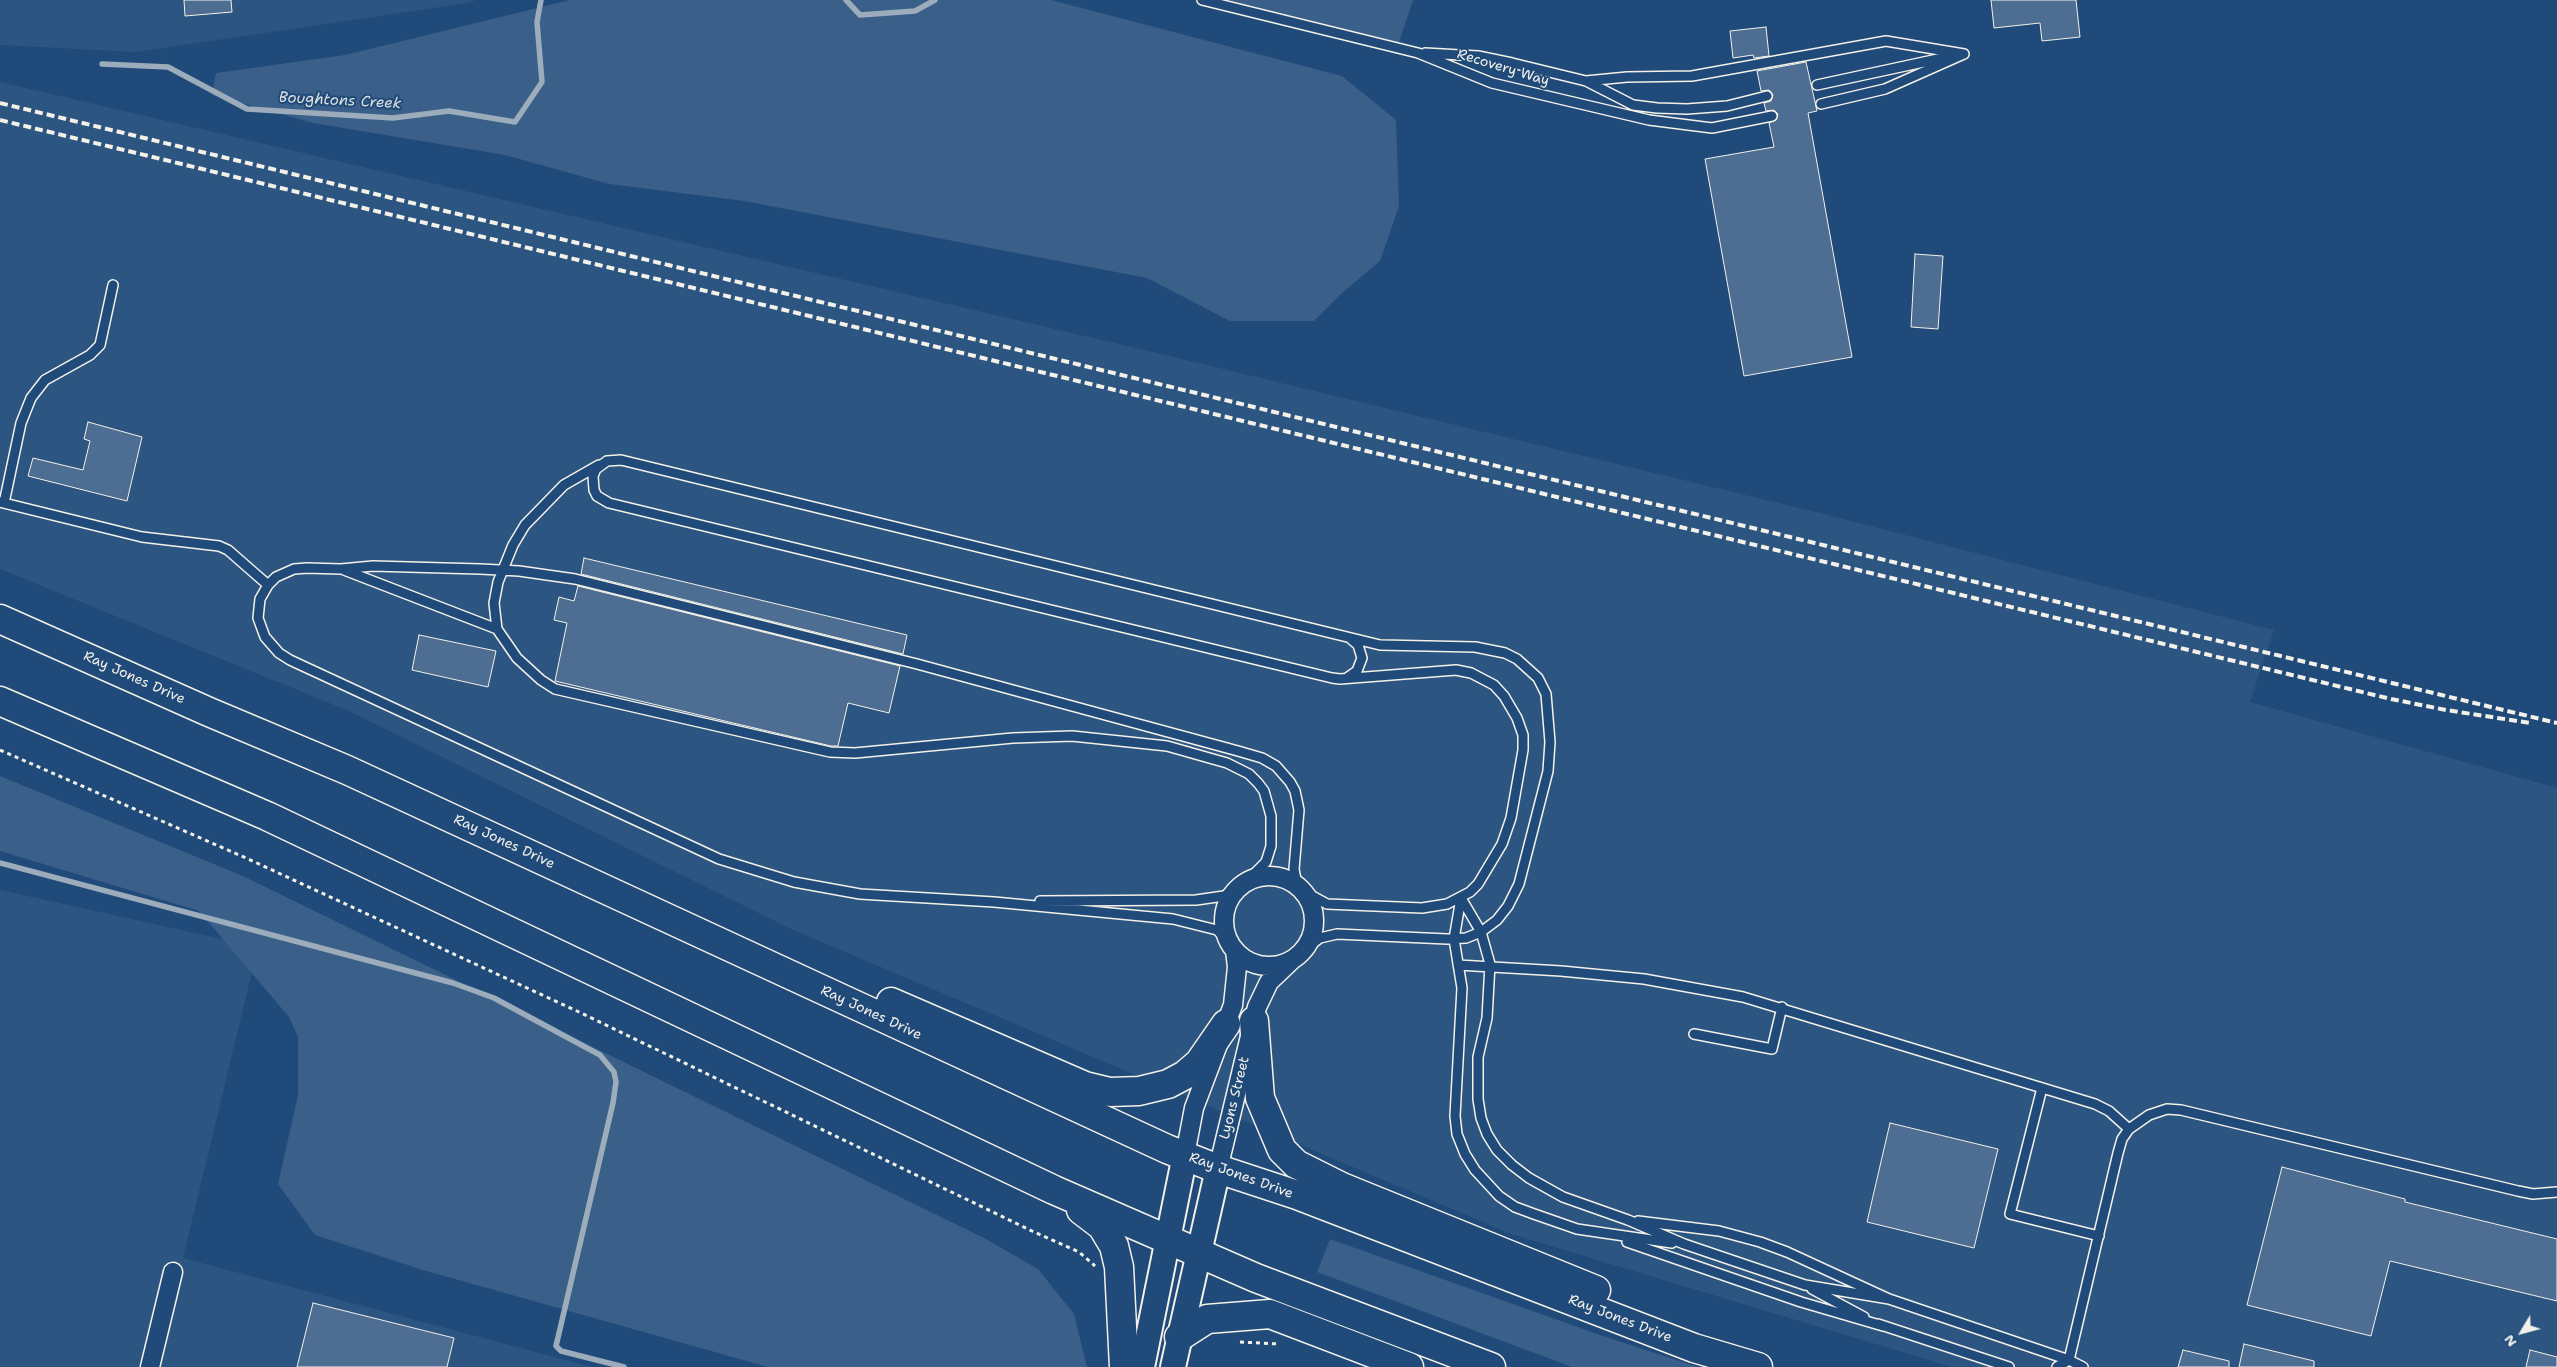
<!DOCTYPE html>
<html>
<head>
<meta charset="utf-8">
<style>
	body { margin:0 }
	#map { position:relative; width:2557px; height:1367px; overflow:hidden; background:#1f4a7a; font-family:"Shantell Sans",sans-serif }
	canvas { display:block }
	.north { position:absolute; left:2497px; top:1307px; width:50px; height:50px; -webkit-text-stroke:4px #1f4a7a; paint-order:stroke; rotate:233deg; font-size:14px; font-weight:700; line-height:20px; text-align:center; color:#f4f1e8 }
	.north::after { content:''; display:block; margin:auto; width:18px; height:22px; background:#f4f1e8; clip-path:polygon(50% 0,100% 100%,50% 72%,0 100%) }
</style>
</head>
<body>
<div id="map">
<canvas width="2557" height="1367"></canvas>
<div class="north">N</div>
</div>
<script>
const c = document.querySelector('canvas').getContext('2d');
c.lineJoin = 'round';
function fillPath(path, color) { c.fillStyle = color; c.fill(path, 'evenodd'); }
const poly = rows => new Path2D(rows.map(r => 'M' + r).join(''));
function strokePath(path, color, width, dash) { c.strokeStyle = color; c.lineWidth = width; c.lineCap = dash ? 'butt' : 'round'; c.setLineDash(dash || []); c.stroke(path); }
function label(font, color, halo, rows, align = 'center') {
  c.font = font + ' "Shantell Sans",sans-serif'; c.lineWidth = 4; c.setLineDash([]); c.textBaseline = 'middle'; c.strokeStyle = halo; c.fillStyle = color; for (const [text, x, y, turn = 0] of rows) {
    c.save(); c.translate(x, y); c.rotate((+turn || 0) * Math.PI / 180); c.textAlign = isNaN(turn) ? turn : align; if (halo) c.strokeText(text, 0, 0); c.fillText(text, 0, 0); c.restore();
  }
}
const built = poly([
	[0,0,476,0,468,3,136,52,0,45],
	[0,82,1153,352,1820,513,2274,630,2250,702,2557,788,2557,1367,1952,1367,1511,1234,791,929,349,711,0,569],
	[0,890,258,947,183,1258,592,1367,0,1367]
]);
const green = poly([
	[570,0,1051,0,1342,76,1396,120,1399,206,1380,261,1343,292,1314,321,1230,321,1147,278,744,201,609,184,505,155,313,123,212,95,216,73,345,55],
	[1202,0,1413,0,1397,48],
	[0,776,243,876,986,1239,1038,1269,1074,1314,1087,1367,768,1367,423,1270,315,1235,278,1184,298,1095,298,1037,289,1017,199,911,0,851],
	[1330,1239,1603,1336,1698,1367,1572,1367,1317,1272]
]);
const stream = poly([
	[846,0,860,15,915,11,935,0],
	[102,64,168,67,247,109,393,118,449,111,515,122,542,82,537,22,541,0],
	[0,863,453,983,494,998,600,1055,614,1072,616,1082,613,1103,556,1346,561,1351,624,1367]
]);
const building = poly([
	[184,0,231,0,232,12,185,16,184,0],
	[1991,0,2076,0,2080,37,2042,41,2040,23,1994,28,1991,0],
	[1766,27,1769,56,1754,58,1753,55,1733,58,1730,31,1766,27],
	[1806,62,1817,111,1808,113,1852,357,1744,376,1705,159,1774,147,1769,123,1776,120,1778,114,1774,110,1766,111,1764,103,1771,101,1773,95,1769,90,1761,91,1757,71,1806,62],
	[1915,254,1943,256,1938,329,1911,327,1915,254],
	[88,422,142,437,127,501,28,476,33,458,83,470,90,441,84,439,88,422],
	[584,558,907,635,903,654,581,574,584,558],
	[578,586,900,666,889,713,848,703,838,746,831,746,555,681,567,623,554,620,559,597,574,601,578,586],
	[419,635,496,651,488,687,412,670,419,635],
	[1890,1123,1998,1149,1974,1248,1867,1222,1890,1123],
	[2282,1167,2405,1199,2405,1202,2557,1239,2557,1301,2390,1261,2371,1336,2247,1305,2282,1167],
	[313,1303,454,1338,447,1367,297,1367,313,1303],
	[2244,1344,2314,1361,2314,1367,2239,1367,2244,1344],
	[2183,1350,2229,1361,2229,1367,2178,1367,2183,1350],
	[2530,1350,2557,1357,2557,1367,2526,1367,2530,1350]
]);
const path = poly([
	[0,750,246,858,579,1012,1032,1231,1079,1252,1095,1266],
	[1240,1342,1279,1344]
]);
const lane = poly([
	[1202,0,1418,53,1492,83,1649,120,1712,128,1772,116],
	[1425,53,1478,56,1512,63,1586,81,1633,105,1657,108,1687,109,1727,106,1767,96],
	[1586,81,1627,77,1692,76,1886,41,1964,54],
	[1817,85,1947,57],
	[1821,104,1885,89,1964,54],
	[0,502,142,537,219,546,228,550,268,585],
	[4,503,21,423,31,398,45,380,90,355,100,345,113,285],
	[344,570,497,629,517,658,541,680,555,689,830,752,855,753,1013,738,1072,736,1167,746,1227,763,1249,774,1258,783,1264,791,1271,816,1271,846,1266,862,1248,880],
	[497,629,494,603,498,582,513,545,525,525,564,485,599,465],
	[1347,678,1357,671,1362,658,1358,645,1351,639],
	[1461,898,1481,932,1490,964,1487,1018,1478,1057,1478,1099,1481,1118,1487,1134,1497,1150,1512,1165,1529,1178,1563,1197,1628,1220,1684,1244,1805,1285,1889,1299],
	[1461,898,1454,939,1462,988,1455,1116,1457,1134,1465,1154,1475,1170,1499,1196,1515,1207,1534,1214,1577,1229,1672,1243],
	[1040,901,1196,900,1224,896,1239,887],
	[1229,942,1217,930,1173,919,994,902,860,894,794,882,719,859,290,660,279,653,265,637,258,618,260,599,268,585,276,577,294,569,307,568,341,569,373,566,480,569,519,571,575,579,917,664,1238,751,1262,758,1276,766,1290,782,1295,791,1299,810,1294,869,1297,885],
	[1300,953,1320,938,1337,934,1447,939,1466,938,1481,932,1497,920,1508,906,1519,884,1548,771,1550,742,1546,694,1538,678,1517,659,1505,653,1475,647,1380,645,621,460,607,461,596,469,593,476,594,490,597,496,609,503,1332,678,1340,679,1456,670,1471,673,1494,685,1504,696,1517,718,1523,735,1523,750,1511,818,1502,844,1478,884,1470,892,1447,904,1422,908,1327,904,1303,891],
	[1458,965,1561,971,1644,979,1743,997,2095,1104,2109,1111,2129,1129],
	[1694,1034,1772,1049,1782,1007],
	[2042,1088,2010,1214,2099,1236],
	[1638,1221,1719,1231,1760,1242,1787,1252,1889,1299,2069,1360],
	[1627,1242,1801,1302,1883,1326],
	[1812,1289,1864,1317],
	[1878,1324,2009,1367],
	[2057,1367,2069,1360],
	[2083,1367,2069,1360,2118,1153,2122,1139,2129,1129,2149,1115,2167,1109,2181,1110,2518,1191,2533,1194,2557,1192]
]);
const street = poly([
	'1224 921a45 45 0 1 1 90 0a45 45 0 1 1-90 0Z',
	[1185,1155,1194,1108,1233,1005,1237,967,1235,950],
	[1218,1169,1257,1007,1269,982,1291,961],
	[150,1367,173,1272]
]);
const secondary = poly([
	[1142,1367,1185,1155],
	[1173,1367,1218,1169]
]);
const highway = poly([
	[0,619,209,712,347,770,1167,1149,1218,1169,1297,1195,1694,1348,1758,1367],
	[0,701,267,816,1054,1190,1256,1278,1491,1367],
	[891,1002,1085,1086,1110,1092,1139,1091,1168,1084,1185,1075,1199,1063,1226,1024],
	[1254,1021,1260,1098,1282,1150,1296,1164,1342,1187,1596,1290],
	[1081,1210,1102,1226,1114,1246,1119,1267,1124,1367],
	[1179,1337,1207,1319,1270,1314,1409,1367]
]);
const rail = poly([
	[0,103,2557,723],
	[0,120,2391,699,2446,710,2530,723]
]);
const streetNames = [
	["Recovery Way",1503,68,17],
	["Ray Jones Drive",134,678,24],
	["Ray Jones Drive",504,842,25],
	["Ray Jones Drive",871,1013,25],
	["Lyons Street",1235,1098,-76],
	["Ray Jones Drive",1241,1176,20],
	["Ray Jones Drive",1620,1319,21]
];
const waterNames = [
	["Boughtons Creek",340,101,3]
];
fillPath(built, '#2d5581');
fillPath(green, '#3a5f88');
strokePath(stream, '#9cacbb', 5.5);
fillPath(building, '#4d6e92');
strokePath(building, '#f4f1e8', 1);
strokePath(lane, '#f4f1e8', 12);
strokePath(street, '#f4f1e8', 21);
strokePath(secondary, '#f4f1e8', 28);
strokePath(highway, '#f4f1e8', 31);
strokePath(path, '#f4f1e8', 3, [4, 4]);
strokePath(lane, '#1f4a7a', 9);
strokePath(street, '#1f4a7a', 18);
strokePath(secondary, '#1f4a7a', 24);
strokePath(highway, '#1f4a7a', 28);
strokePath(rail, '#f4f1e8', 4, [8, 4]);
label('14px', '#f4f1e8', '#1f4a7a', streetNames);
label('italic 15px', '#dee0dd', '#1f4a7a', waterNames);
</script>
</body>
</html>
